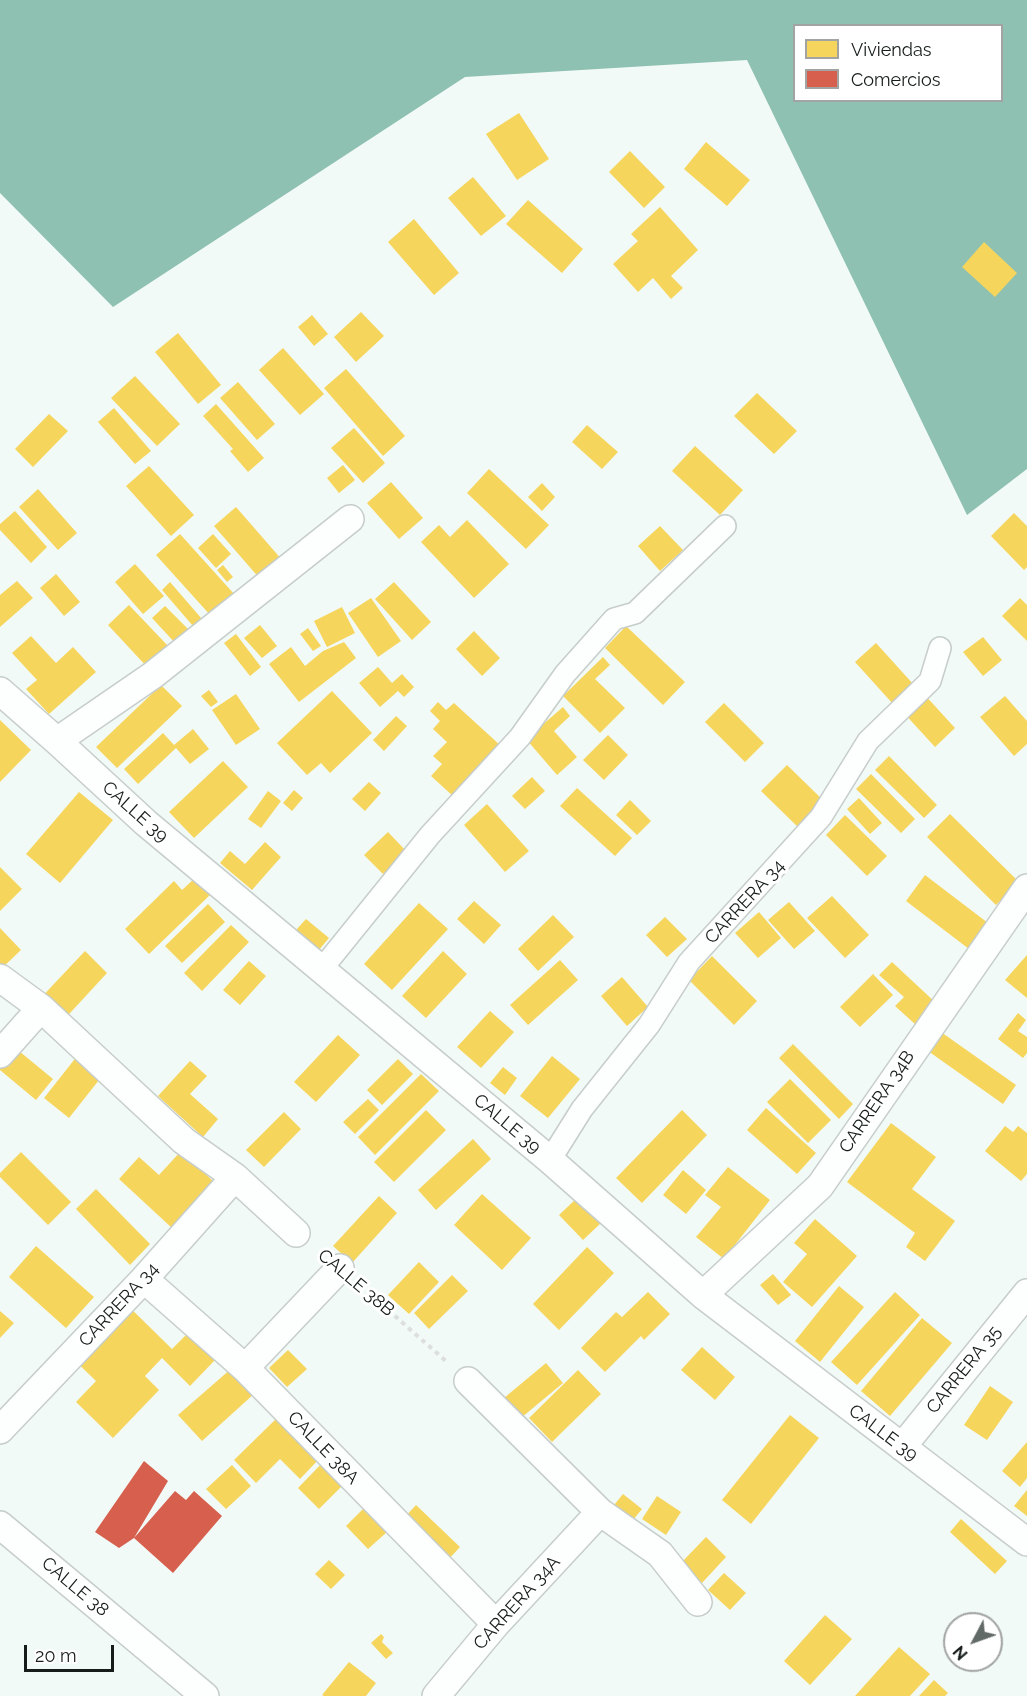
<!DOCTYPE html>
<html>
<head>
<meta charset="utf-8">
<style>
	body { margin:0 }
	#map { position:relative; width:1027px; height:1696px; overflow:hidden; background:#f2faf7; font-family:Raleway,sans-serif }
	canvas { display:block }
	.legend { position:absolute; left:793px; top:24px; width:210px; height:78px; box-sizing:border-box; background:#fff; border:2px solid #a1a4a3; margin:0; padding:8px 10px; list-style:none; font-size:18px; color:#151c1a }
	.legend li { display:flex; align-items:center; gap:12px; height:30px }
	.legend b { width:30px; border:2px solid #a1a4a3 }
	.north { position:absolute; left:943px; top:1612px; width:60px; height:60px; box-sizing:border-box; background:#fff; border:2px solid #a1a4a3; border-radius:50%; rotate:229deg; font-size:16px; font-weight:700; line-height:24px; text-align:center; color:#151c1a }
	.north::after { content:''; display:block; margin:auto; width:21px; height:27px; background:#626a67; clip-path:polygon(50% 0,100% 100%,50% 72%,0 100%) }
	.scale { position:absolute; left:24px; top:1645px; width:90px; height:27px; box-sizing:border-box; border:3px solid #151c1a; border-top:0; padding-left:8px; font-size:18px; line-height:21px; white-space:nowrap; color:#151c1a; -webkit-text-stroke:4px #fff; paint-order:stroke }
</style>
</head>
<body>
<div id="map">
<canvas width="1027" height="1696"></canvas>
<ul class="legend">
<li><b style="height:16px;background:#f6d55c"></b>Viviendas</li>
<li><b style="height:16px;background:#d6604d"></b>Comercios</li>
</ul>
<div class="north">N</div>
<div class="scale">20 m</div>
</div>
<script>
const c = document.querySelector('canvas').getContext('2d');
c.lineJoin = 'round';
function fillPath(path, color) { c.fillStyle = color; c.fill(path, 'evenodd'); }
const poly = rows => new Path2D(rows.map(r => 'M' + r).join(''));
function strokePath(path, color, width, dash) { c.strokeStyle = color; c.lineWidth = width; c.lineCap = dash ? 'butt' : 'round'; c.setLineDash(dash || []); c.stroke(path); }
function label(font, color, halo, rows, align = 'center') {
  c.font = font + ' Raleway,sans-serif'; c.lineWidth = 6; c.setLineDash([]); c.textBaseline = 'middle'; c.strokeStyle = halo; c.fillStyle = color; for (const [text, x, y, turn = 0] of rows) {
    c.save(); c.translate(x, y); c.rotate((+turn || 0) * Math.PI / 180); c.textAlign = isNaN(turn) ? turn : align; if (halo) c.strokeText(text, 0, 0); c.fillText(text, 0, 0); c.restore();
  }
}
const water = poly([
	[0,0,1027,0,1027,469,967,515,747,60,465,77,113,307,0,193],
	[794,26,1002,26,1002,100,794,100]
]);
const homes = poly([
	[519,113,549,159,517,180,486,134],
	[706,142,750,180,727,206,684,169],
	[630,151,665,187,644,208,609,172],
	[473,177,506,216,481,236,448,198],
	[528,200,583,249,562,273,506,224],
	[660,207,698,250,671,276,683,288,671,299,653,278,638,292,613,264,638,241,631,234],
	[414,219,459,273,434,295,388,242],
	[984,242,1017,273,995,297,962,267],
	[361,312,384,336,356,362,334,337],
	[312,315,328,334,314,346,298,327],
	[178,333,221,385,198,404,155,352],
	[283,348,324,394,300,415,259,370],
	[346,369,405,436,383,456,324,388],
	[135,376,180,424,157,446,111,398],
	[238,382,275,424,257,440,220,398],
	[757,393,797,431,774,454,734,416],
	[216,404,264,458,248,472,230,451,233,449,203,416],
	[114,408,151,451,135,464,98,422],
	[49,414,68,431,33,467,15,449],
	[587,425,618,452,602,469,572,442],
	[354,428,385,463,363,483,331,448],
	[695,446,743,490,720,515,672,471],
	[343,465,355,480,339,493,327,478],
	[149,466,194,515,171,536,126,486],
	[489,469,549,525,526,549,467,493],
	[391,482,423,518,399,539,367,503],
	[542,483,555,497,542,511,528,497],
	[38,489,77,533,58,550,19,507],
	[236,507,283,561,261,580,214,526],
	[15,511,47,547,31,563,0,530,0,524],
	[1014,513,1027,526,1027,567,1024,570,991,536],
	[467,520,509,564,474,598,421,542,439,525,450,537],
	[660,526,683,550,660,571,638,546],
	[180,534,235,595,211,616,156,555],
	[213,534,231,554,216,568,198,548],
	[135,564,164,596,143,614,115,582],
	[223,565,233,577,227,582,217,570],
	[56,574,80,602,64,616,40,588],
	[17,581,33,598,0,627,0,595],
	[170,582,202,619,193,626,162,590],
	[394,582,431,622,412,640,375,599],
	[371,598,401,641,378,657,348,613],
	[1020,598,1027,605,1027,641,1002,616],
	[129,605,169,647,148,668,108,625],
	[165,606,190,631,176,644,152,618],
	[342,607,355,633,327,647,314,621],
	[260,625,277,646,262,658,244,638],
	[626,626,685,682,663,705,605,648],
	[308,628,321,646,313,651,300,634],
	[474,631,500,658,482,676,456,649],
	[236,634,261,667,250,676,224,643],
	[31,636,56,663,73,647,96,672,49,714,26,689,37,680,12,653],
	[983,637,1002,660,983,676,963,652],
	[344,642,356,658,299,702,269,664,291,647,305,666,323,651],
	[876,643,914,685,893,704,855,662],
	[603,657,610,665,595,679,625,708,600,733,563,696],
	[378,667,392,683,402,674,414,687,404,697,398,691,380,707,359,683],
	[161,685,182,706,117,768,96,747],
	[209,690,218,702,211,707,201,696],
	[332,691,372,733,330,773,321,763,307,775,277,743],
	[923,693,955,728,935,747,902,711],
	[236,694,260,729,236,745,212,710],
	[1005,696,1027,721,1027,744,1014,756,980,717],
	[438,702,446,710,454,703,501,746,454,797,431,776,442,764,433,756,447,742,433,729,440,721,430,711],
	[724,703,764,743,745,762,705,722],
	[563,707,570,716,554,731,577,757,557,775,526,739],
	[396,716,407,726,384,751,373,740],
	[0,720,31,750,0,782],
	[193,729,209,749,190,764,176,748,138,784,124,769,163,733,174,745],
	[608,735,628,755,604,780,583,760],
	[889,756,937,805,924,818,875,770],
	[223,761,248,787,194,838,169,812],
	[787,765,826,803,800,829,761,791],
	[871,774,915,819,901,833,856,789],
	[532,777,545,791,525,809,512,796],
	[369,782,381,793,365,811,352,799],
	[577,788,632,838,615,856,560,806],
	[294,790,303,798,292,811,283,803],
	[268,791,281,801,261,828,248,819],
	[79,792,113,820,60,883,26,854],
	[859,798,882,823,870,834,847,809],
	[630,800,651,821,637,835,616,815],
	[487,804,529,851,505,872,464,825],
	[950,814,1019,882,996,905,927,837],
	[845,815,887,856,867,876,826,835],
	[388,832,407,852,383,874,364,855],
	[265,842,281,857,252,890,220,863,230,851,245,864],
	[0,867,22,889,0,911],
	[925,875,988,923,969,949,906,901],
	[195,878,211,894,149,954,125,929,174,881,182,890],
	[832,896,869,935,845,958,807,918],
	[474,901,501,925,484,944,457,919],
	[789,902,815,931,794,949,768,920],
	[419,903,448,929,392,990,364,964],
	[208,904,225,922,182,963,165,946],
	[759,912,781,938,758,958,735,933],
	[553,915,574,937,538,971,518,949],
	[665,917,687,939,667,957,646,935],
	[306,919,329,938,319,950,296,930],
	[231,925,249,942,202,991,184,973],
	[0,928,21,950,0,970],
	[85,951,107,973,59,1025,36,1003],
	[443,951,467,974,426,1018,402,996],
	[1027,955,1027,998,1005,980],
	[712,956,757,1001,734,1025,689,980],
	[560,960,578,980,528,1025,510,1005],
	[249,961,266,976,240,1005,223,990],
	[892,962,936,1003,916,1025,895,1006,904,997,879,975],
	[873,974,893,995,860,1027,840,1007],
	[622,977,648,1007,627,1026,601,996],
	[490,1011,514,1032,481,1068,457,1047],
	[1018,1013,1026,1020,1018,1031,1027,1037,1027,1053,1023,1058,998,1039],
	[941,1032,1016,1085,1003,1104,928,1051],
	[338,1035,360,1055,316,1102,294,1082],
	[2,1037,53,1079,36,1100,0,1070,0,1040],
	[89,1041,114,1061,69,1118,44,1098],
	[793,1044,853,1104,839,1119,779,1058],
	[552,1056,580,1079,548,1118,520,1096],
	[398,1059,413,1074,382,1105,367,1090],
	[190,1061,207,1076,190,1094,218,1119,203,1137,158,1096],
	[503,1067,517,1078,505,1095,490,1083],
	[421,1074,439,1091,375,1155,358,1137],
	[790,1079,831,1120,808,1143,767,1102],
	[368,1099,379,1110,355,1134,343,1122],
	[766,1108,816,1153,797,1174,747,1130],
	[426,1110,446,1130,394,1182,374,1162],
	[682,1110,707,1135,642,1203,616,1178],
	[284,1112,301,1129,264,1167,246,1150],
	[891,1123,936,1157,912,1189,955,1221,925,1261,906,1247,915,1233,847,1182],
	[1005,1126,1013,1132,1018,1126,1027,1133,1027,1174,1021,1181,985,1151],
	[473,1139,491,1159,436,1210,418,1190],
	[181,1151,214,1182,172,1228,119,1179,139,1157,159,1175],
	[21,1152,71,1202,48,1225,0,1177,0,1173],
	[728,1167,770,1200,724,1259,696,1237,721,1207,705,1195],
	[683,1170,706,1190,686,1214,663,1195],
	[96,1189,150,1244,130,1265,76,1209],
	[482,1194,531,1238,502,1270,454,1225],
	[379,1196,397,1213,352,1263,333,1246],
	[577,1198,601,1223,583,1240,559,1215],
	[815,1219,857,1256,812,1307,783,1282,807,1254,794,1243],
	[36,1246,94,1297,66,1328,9,1277],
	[587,1247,614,1273,559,1330,533,1304],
	[419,1262,439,1282,409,1314,388,1295],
	[773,1274,791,1295,778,1305,760,1285],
	[452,1275,468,1291,429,1329,414,1313],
	[839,1286,864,1307,820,1362,795,1341],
	[114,1292,172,1349,188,1333,215,1360,190,1386,162,1358,145,1376,159,1390,113,1438,76,1402,96,1381,61,1347],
	[648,1292,670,1314,644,1340,641,1336,605,1372,581,1348,616,1312,622,1317],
	[895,1292,920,1315,857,1385,831,1362],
	[0,1311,14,1323,0,1338],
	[922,1318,952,1343,890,1416,861,1391],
	[702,1347,735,1377,715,1400,681,1370],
	[288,1350,307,1369,287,1387,269,1368],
	[546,1363,563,1383,521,1418,504,1398],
	[232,1368,255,1393,202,1441,178,1415],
	[578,1370,601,1394,552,1442,529,1418],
	[990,1386,1013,1402,987,1440,964,1425],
	[790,1415,819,1438,751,1524,722,1500],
	[278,1417,321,1457,300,1479,280,1459,256,1483,234,1460],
	[1027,1442,1027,1478,1020,1487,1002,1471],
	[327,1458,349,1479,319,1509,298,1488],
	[232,1465,251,1486,226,1509,206,1489],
	[1027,1490,1027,1516,1014,1506],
	[623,1494,642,1509,633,1520,614,1505],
	[657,1496,681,1512,666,1535,642,1519],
	[416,1505,460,1547,447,1561,403,1519],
	[365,1507,388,1531,368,1549,346,1526],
	[961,1519,1007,1561,995,1574,950,1532],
	[706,1537,726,1557,702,1583,681,1563],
	[329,1560,345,1575,331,1589,315,1574],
	[724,1573,746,1593,730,1610,708,1590],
	[825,1615,852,1639,810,1685,784,1661],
	[381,1634,384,1637,382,1642,393,1653,386,1659,371,1643],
	[899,1647,930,1674,910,1696,855,1696],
	[349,1662,376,1683,366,1696,324,1696,322,1695],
	[934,1680,948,1693,945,1696,919,1696]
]);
const shops = poly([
	[144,1461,168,1481,134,1538,119,1548,95,1532],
	[175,1491,186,1500,194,1491,222,1516,173,1573,134,1538]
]);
const path = poly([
	[361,1286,447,1362]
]);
const pedestrian = poly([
	[321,970,430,835,520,737,565,674,614,619,635,613,725,526],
	[550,1160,582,1109,649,1025,689,962,821,817,868,741,930,681,940,648]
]);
const minor = poly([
	[0,691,57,741,146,823,550,1160,703,1295,1027,1542],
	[57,741,153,675,350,519],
	[0,978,41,1008,184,1141,235,1177,296,1233],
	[0,1054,41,1008],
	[144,1279,245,1368,496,1624],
	[703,1295,820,1186,1027,888],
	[245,1368,340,1268],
	[468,1381,600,1512,660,1554,698,1602],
	[0,1430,144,1279,235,1177],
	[902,1447,1027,1293],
	[0,1525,205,1696],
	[436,1696,496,1624,600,1512]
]);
const streetNames = [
	["CALLE 39",135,812,42],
	["CARRERA 34",745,902,-47],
	["CARRERA 34B",877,1102,-56],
	["CALLE 39",507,1124,40],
	["CALLE 38B",356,1283,40],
	["CARRERA 34",119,1305,-47],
	["CARRERA 35",964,1370,-51],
	["CALLE 39",883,1433,37],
	["CALLE 38A",323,1448,46],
	["CALLE 38",75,1587,40],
	["CARRERA 34A",517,1603,-48]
];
fillPath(water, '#8fc1b2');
fillPath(homes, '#f6d55c');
fillPath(shops, '#d6604d');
strokePath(pedestrian, '#c6cdca', 24);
strokePath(minor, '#c6cdca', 30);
strokePath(path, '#dddfde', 4, [4.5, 4.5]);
strokePath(pedestrian, '#fdfefe', 21);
strokePath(minor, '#fdfefe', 27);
label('18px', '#151c1a', '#fff', streetNames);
</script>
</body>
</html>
